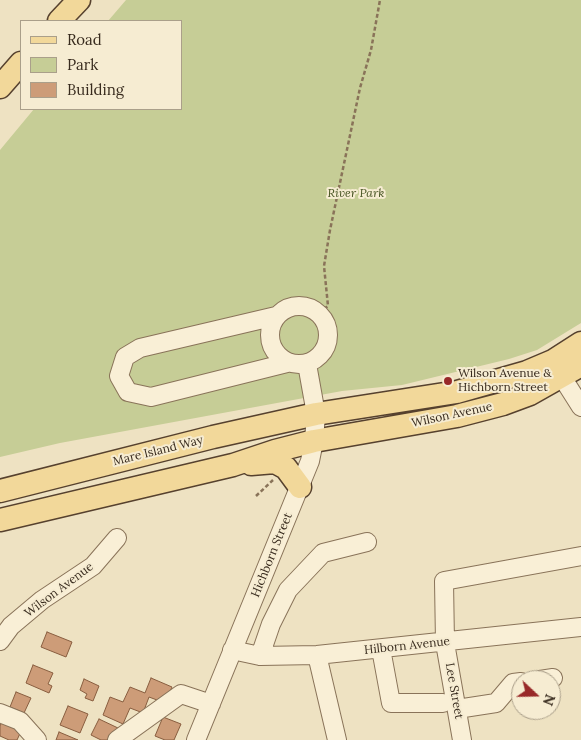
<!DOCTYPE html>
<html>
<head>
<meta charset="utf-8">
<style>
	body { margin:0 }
	#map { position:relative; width:581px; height:740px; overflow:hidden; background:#eee2c2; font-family:Lora,serif }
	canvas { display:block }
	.legend { position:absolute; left:20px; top:20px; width:162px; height:90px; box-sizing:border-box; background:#f6ecd2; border:1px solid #aa9f8a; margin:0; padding:6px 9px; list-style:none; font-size:15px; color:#382b1e }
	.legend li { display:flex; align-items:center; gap:10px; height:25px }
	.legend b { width:25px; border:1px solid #aa9f8a }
	.north { position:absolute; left:511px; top:670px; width:50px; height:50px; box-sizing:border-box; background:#f6ecd2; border:1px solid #aa9f8a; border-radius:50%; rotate:111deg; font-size:14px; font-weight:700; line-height:20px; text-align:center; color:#382b1e }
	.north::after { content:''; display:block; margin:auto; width:18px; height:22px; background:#982929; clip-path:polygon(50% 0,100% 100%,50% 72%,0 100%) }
</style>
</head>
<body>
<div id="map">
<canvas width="581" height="740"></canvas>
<ul class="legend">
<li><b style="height:6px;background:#f2d89a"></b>Road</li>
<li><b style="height:14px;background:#c6cd96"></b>Park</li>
<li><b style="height:14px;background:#cd9c78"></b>Building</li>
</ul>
<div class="north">N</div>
</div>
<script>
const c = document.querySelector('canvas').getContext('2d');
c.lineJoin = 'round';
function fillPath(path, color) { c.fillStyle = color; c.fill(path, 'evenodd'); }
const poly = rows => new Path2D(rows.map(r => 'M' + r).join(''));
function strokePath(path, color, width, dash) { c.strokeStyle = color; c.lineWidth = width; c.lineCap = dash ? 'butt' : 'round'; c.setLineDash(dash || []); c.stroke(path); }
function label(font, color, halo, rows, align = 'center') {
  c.font = font + ' Lora,serif'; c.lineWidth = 4; c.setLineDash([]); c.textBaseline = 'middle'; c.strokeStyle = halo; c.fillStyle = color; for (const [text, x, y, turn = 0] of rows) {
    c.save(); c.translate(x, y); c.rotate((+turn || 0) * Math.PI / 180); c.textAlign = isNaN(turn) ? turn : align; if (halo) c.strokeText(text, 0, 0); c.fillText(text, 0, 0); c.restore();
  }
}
const green = poly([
	[126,0,581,0,581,323,537,350,509,359,402,385,342,391,60,443,0,457,0,150,34,109,181,109,181,21,108,21]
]);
const building = poly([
	[47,632,72,642,66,657,41,647,47,632],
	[33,665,53,673,48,684,52,686,49,693,26,683,33,665],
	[151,678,172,687,165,703,149,697,143,713,130,708,123,724,103,715,110,697,123,702,130,687,145,693,151,678],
	[84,679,99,686,93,701,85,698,87,694,80,690,84,679],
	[16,692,31,698,24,713,10,707,16,692],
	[68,706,88,714,80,733,60,725,68,706],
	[163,717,181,724,174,740,165,740,155,736,163,717],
	[3,719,23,727,17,740,9,740,0,736,0,726,3,719],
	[99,719,118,728,112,740,101,740,91,735,99,719],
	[59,732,78,740,56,740,59,732]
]);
const path = poly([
	[319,313,328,306,324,266,330,230,360,88,371,50,380,0],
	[256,496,273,480]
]);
const minor = poly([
	'270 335a29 29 0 1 1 58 0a29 29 0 1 1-58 0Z',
	[276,316,140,348,125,357,119,376,128,392,151,397,287,363],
	[555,366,581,407],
	[0,641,11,626,42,600,93,566,117,538],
	[381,649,391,703,443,703],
	[232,650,260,656,317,655,581,627],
	[317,655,337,740],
	[260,656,271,624,288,590,323,553,367,542],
	[540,680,553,678],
	[457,709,496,703,513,683,521,682],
	[0,713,20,721,37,740],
	[117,740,181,694,211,704],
	[196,740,310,461,314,441,316,414,307,364],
	[462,740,445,643,444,581,581,556]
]);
const major = poly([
	[59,21,79,0],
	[0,87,21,63],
	[251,464,275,462,286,468,300,487],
	[0,491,213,437,316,414,457,392,527,372,553,361,581,343],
	[0,520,233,465,275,451,314,441,457,416,503,404,530,394,581,365]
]);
const markers = [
	[448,381,5,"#982929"]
];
const parkNames = [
	["River Park",356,194]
];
const poiNames = [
	["Wilson Avenue &",458,374],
	["Hichborn Street",458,388]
];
const streetNames = [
	["Wilson Avenue",452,415,-12],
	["Mare Island Way",158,451,-14],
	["Hichborn Street",272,555,-68],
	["Wilson Avenue",59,590,-37],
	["Hilborn Avenue",407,646,-6],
	["Lee Street",454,691,80]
];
fillPath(green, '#c6cd96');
fillPath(building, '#cd9c78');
strokePath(building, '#885d3f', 1);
strokePath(minor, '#897359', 20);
strokePath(major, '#56412e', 25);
strokePath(path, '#897359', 2.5, [4, 2.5]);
strokePath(minor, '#f9efd6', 18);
strokePath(major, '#f2d89a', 22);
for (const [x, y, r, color] of markers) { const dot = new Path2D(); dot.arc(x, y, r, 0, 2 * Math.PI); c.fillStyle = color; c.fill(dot); strokePath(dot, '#f6ecd2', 2); }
label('italic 12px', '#485524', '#f6ecd2', parkNames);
label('12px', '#382b1e', '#f6ecd2', poiNames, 'left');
label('12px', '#382b1e', '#f6ecd2', streetNames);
</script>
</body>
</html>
